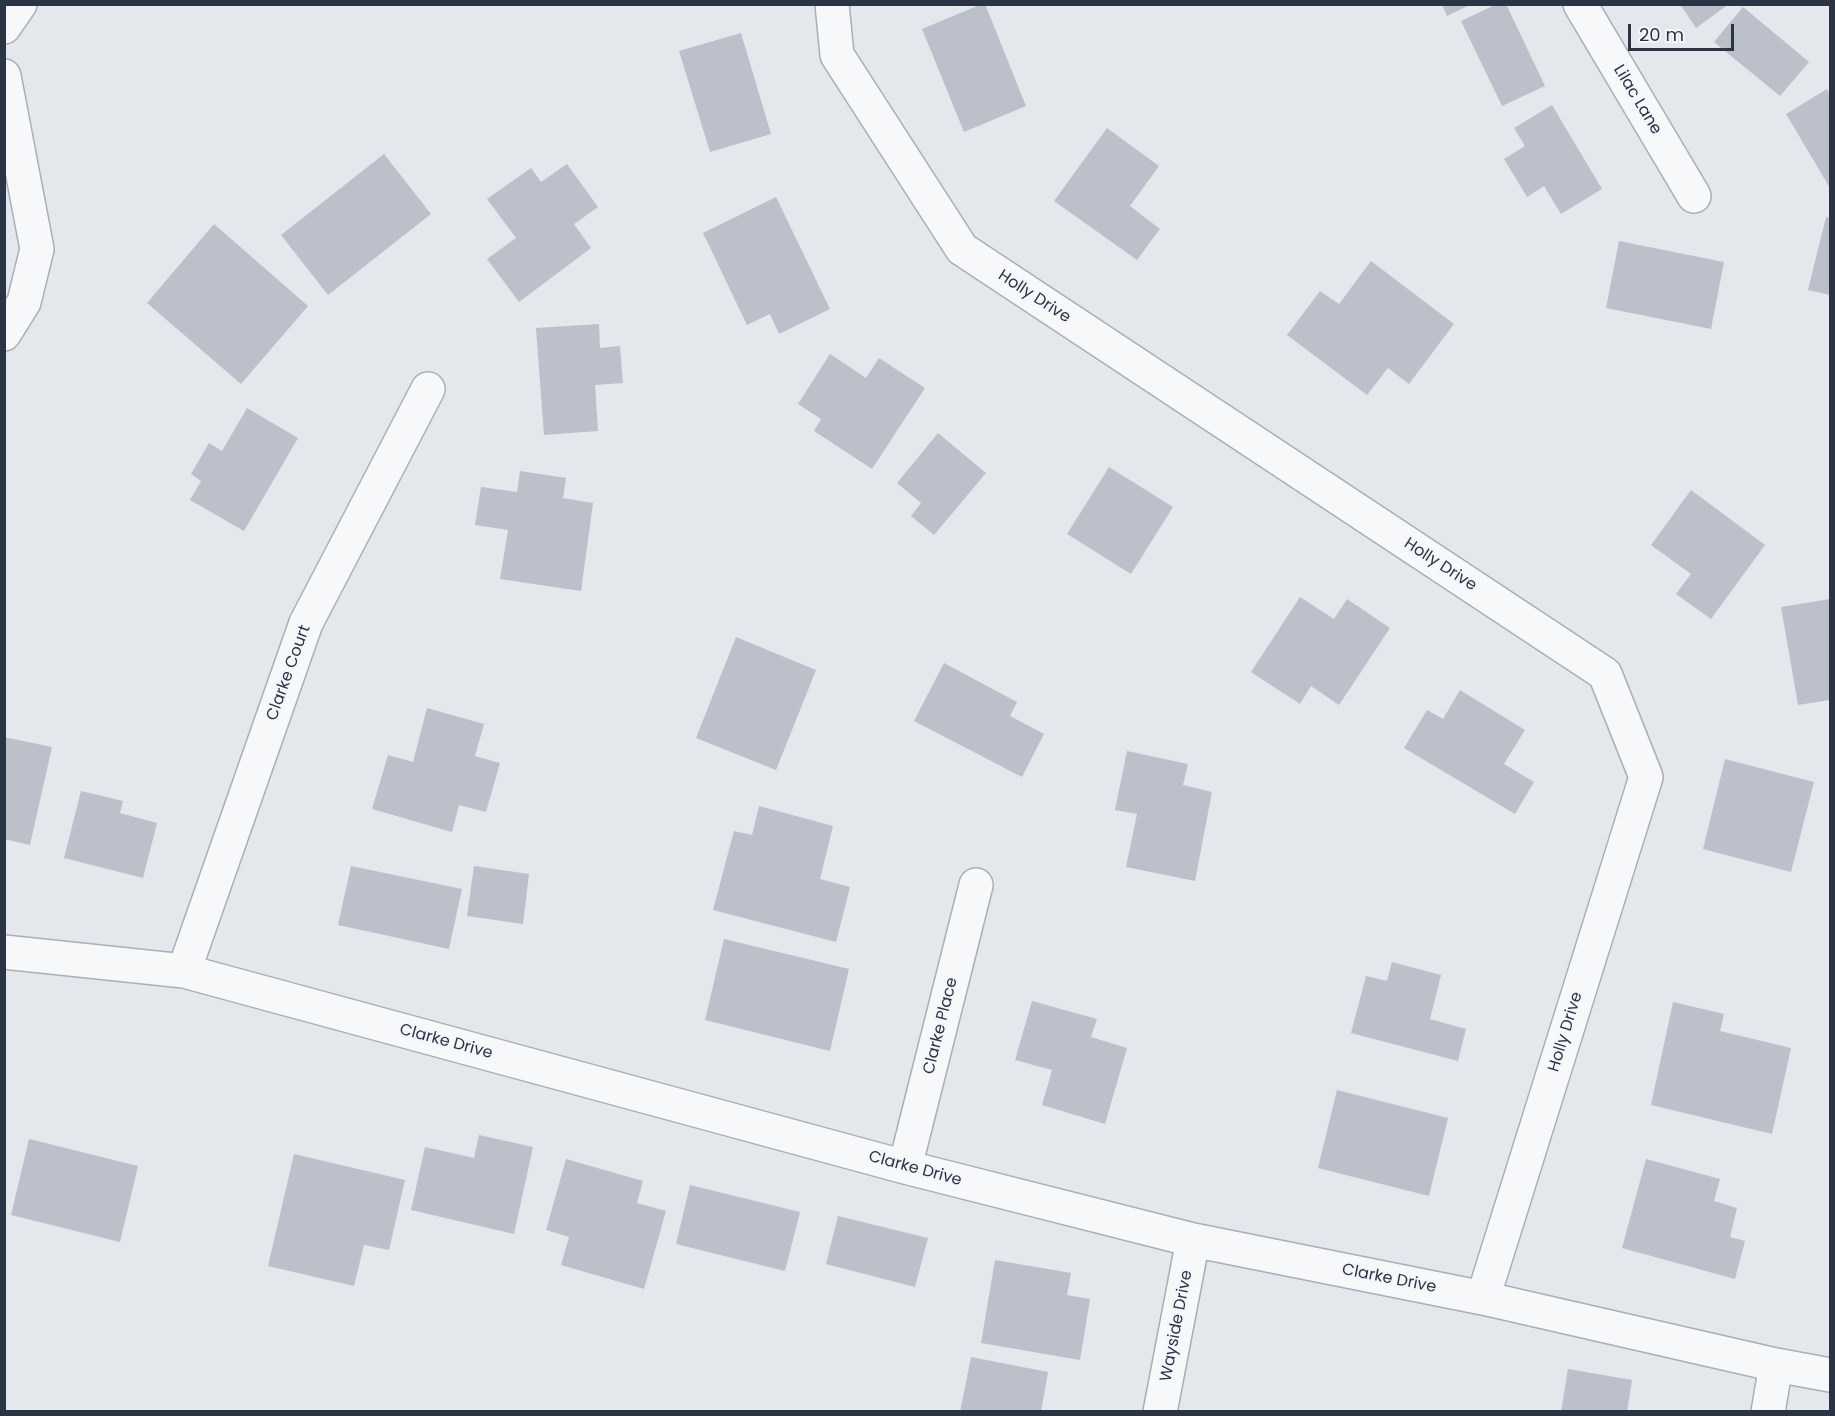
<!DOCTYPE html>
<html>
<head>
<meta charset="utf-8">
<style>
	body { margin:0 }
	#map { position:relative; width:1835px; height:1416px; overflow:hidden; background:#e4e7ec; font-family:Poppins,sans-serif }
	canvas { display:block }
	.frame { position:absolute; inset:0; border:6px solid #2b3445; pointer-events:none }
	.scale { position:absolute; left:1628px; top:24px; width:106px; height:27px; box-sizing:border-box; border:3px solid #2b3445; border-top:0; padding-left:8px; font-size:18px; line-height:21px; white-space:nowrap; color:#2b3445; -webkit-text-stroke:4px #f4f6f9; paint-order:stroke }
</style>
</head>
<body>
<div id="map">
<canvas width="1835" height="1416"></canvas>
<div class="frame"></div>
<div class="scale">20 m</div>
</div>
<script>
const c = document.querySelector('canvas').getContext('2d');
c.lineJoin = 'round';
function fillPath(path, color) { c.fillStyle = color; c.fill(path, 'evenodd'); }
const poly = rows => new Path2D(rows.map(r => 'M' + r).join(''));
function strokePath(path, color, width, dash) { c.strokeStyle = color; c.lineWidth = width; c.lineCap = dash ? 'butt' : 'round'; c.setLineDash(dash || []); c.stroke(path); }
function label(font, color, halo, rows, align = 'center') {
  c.font = font + ' Poppins,sans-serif'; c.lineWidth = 5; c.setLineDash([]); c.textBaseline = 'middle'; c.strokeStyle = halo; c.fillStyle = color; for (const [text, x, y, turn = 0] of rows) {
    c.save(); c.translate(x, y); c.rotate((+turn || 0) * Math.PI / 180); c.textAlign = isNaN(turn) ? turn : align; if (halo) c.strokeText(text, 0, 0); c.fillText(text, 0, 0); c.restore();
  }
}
const building = poly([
	[982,4,985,4,1026,106,964,132,922,29],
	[1442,4,1472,4,1447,16],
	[1497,4,1506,4,1545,86,1502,106,1461,21],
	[1680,4,1729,4,1696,28],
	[1743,7,1809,62,1780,96,1714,42],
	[741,33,771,134,710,152,679,51],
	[1827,89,1830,96,1830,188,1786,114],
	[1552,105,1602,189,1561,214,1544,186,1527,197,1504,159,1525,146,1514,128],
	[1107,128,1159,166,1130,206,1160,229,1137,260,1054,201],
	[384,154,431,214,328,295,281,235],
	[567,164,598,207,574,224,591,248,519,302,487,259,516,238,487,199,531,168,541,182],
	[776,197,830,309,779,334,770,314,747,325,703,233],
	[1826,217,1830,218,1830,295,1808,290],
	[214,224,308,306,241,384,147,303],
	[1619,241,1724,262,1711,329,1606,308],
	[1371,261,1454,324,1409,384,1388,368,1367,395,1287,335,1320,291,1339,304],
	[599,324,600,348,620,346,623,383,595,385,598,431,544,435,536,328],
	[830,354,866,378,879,358,925,388,872,469,814,431,821,419,798,404],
	[247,408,298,438,244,531,190,500,201,481,191,474,209,443,222,451],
	[938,433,986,473,934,535,911,516,921,503,897,483],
	[1109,467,1173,507,1131,574,1067,534],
	[520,471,566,478,563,498,593,503,581,591,500,579,508,530,475,525,481,487,517,492],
	[1691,490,1765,545,1711,619,1676,594,1691,574,1651,545],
	[1300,597,1334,619,1347,599,1390,628,1339,705,1311,686,1300,704,1251,672],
	[1830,599,1830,700,1798,705,1781,607],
	[736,637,816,670,776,770,696,738],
	[944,663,1017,702,1010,716,1044,734,1022,777,914,721],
	[1460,690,1525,730,1504,764,1534,782,1515,814,1404,748,1427,710,1443,719],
	[427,708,484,724,475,756,500,763,486,812,459,805,452,832,372,809,388,755,413,762],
	[4,737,52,747,30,845,4,839],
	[1127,751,1188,764,1183,785,1212,792,1195,881,1126,867,1137,814,1115,810],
	[1725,759,1814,782,1791,872,1703,849],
	[81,791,123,801,120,813,157,823,143,878,64,858],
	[759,806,833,826,820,879,850,887,836,942,713,910,734,831,752,835],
	[351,866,462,889,449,949,338,925],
	[474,866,529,874,523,924,467,916],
	[724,939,849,969,830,1051,705,1020],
	[1392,962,1441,975,1430,1019,1466,1029,1458,1061,1351,1033,1366,976,1387,981],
	[1032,1001,1097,1019,1091,1037,1127,1048,1105,1124,1042,1105,1052,1070,1015,1060],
	[1673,1002,1724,1014,1720,1031,1791,1048,1772,1134,1651,1105],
	[1337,1090,1448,1118,1429,1196,1318,1168],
	[479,1135,533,1147,514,1234,411,1210,425,1147,474,1158],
	[29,1139,138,1166,120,1242,11,1215],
	[294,1154,405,1180,389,1250,364,1245,354,1286,268,1266],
	[566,1159,643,1181,637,1203,666,1211,644,1289,561,1265,569,1237,546,1230],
	[1646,1159,1720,1179,1714,1201,1737,1208,1730,1237,1745,1241,1735,1279,1622,1248],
	[690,1185,800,1212,785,1271,676,1244],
	[838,1216,928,1238,915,1287,826,1264],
	[995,1260,1071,1273,1067,1295,1090,1299,1080,1360,981,1343],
	[971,1357,1048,1372,1041,1412,960,1412],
	[1568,1369,1632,1380,1627,1412,1561,1412]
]);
const minor = poly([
	[832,4,837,55,962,249,1605,674,1646,777,1483,1298],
	[1580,4,1694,196],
	[4,27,20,4],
	[4,76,37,249,24,302,4,334],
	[4,952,184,971,905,1167,1193,1240,1483,1298,1776,1365,1830,1375],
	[184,971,306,623,428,389],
	[905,1167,976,885],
	[1160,1412,1193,1240],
	[1768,1412,1776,1365]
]);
const streetNames = [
	["Lilac Lane",1637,100,59],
	["Holly Drive",1034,297,33],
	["Holly Drive",1440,565,33],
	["Clarke Court",289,673,-70],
	["Clarke Place",941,1026,-76],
	["Holly Drive",1566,1032,-73],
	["Clarke Drive",446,1042,15],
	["Clarke Drive",915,1169,15],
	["Clarke Drive",1389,1279,11],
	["Wayside Drive",1177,1326,-79]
];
fillPath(building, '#bbc0ca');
strokePath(minor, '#a9aeb7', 36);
strokePath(minor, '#f7f8fa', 33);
label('16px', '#2b3445', '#f4f6f9', streetNames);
</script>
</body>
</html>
